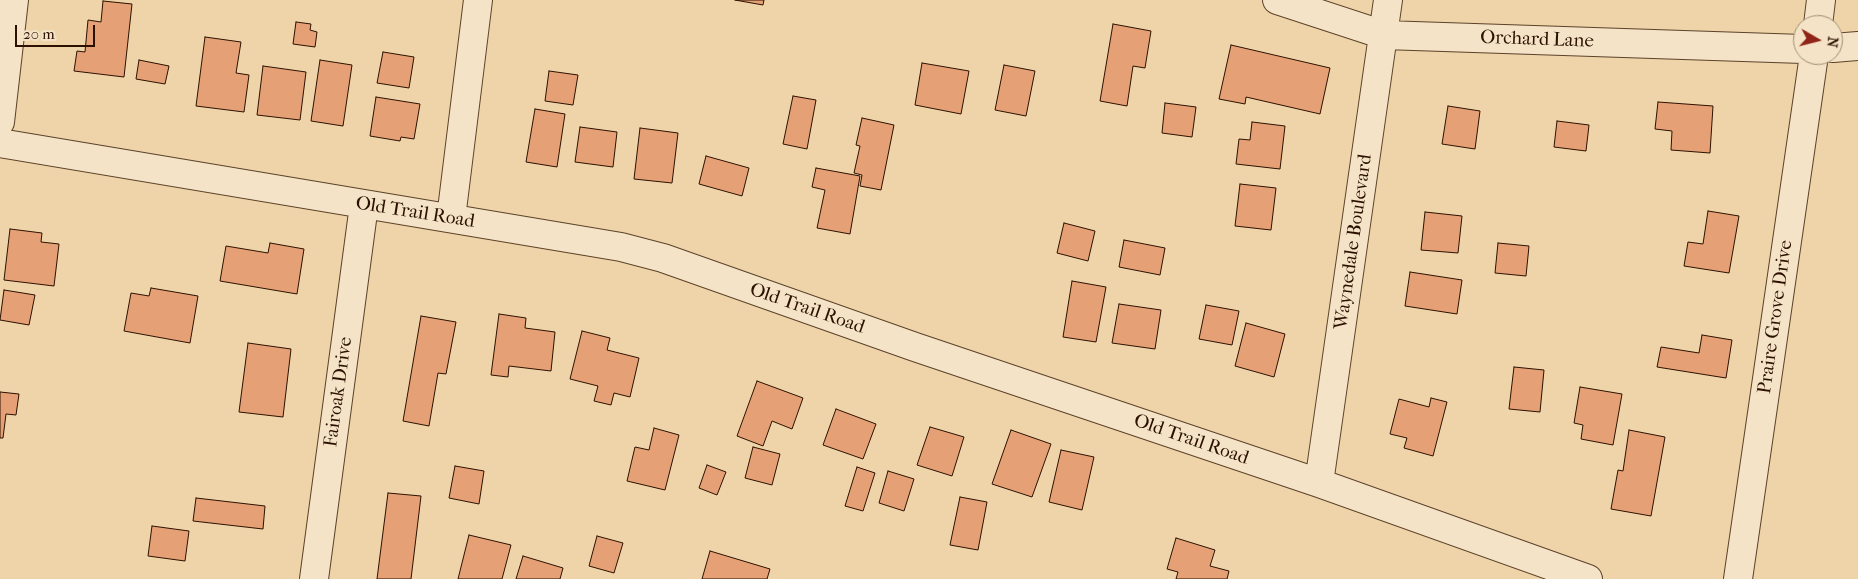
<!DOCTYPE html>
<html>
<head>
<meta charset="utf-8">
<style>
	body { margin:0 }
	#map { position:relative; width:1858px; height:579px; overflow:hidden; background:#eed4a8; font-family:"IM FELL French Canon",serif }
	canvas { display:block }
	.north { position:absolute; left:1793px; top:15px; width:50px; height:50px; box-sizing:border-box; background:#f4e3c6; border:1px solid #a48f77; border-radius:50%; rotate:98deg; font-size:14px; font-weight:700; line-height:20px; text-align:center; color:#2c1100 }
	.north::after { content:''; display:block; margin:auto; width:18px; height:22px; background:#8f2418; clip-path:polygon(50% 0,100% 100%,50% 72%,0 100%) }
	.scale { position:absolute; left:15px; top:25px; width:80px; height:22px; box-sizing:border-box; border:2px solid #2c1100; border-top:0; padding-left:6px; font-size:15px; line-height:18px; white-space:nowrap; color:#2c1100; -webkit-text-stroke:4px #f4e3c6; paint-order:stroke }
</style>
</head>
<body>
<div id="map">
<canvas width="1858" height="579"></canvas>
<div class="north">N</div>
<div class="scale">20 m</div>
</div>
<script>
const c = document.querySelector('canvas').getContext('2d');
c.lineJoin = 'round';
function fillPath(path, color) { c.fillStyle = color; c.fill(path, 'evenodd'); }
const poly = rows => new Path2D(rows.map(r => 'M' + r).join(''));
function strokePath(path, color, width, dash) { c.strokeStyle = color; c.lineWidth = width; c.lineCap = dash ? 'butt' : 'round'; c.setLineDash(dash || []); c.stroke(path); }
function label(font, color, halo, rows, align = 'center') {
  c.font = font + ' "IM FELL French Canon",serif'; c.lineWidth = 4; c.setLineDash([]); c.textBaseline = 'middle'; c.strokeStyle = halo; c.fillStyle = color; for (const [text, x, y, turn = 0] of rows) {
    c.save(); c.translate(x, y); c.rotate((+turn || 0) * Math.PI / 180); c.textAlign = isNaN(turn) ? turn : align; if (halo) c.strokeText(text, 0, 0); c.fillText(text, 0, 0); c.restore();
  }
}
const building = poly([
	[735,0,764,0,763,5,735,0],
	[103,1,132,4,124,77,74,71,77,51,85,52,88,20,101,22,103,1],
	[296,22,311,24,310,30,317,32,315,47,293,44,296,22],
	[1113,24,1151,31,1145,68,1133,66,1127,106,1100,101,1113,24],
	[205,37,241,42,236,73,249,75,244,112,196,106,205,37],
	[1231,45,1330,68,1320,114,1246,97,1245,104,1219,99,1231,45],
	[383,52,414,57,409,88,377,83,383,52],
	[139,60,169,66,165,84,136,79,139,60],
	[320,60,352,65,343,126,311,121,320,60],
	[922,63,969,71,961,114,915,105,922,63],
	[1004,65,1035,71,1026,116,995,110,1004,65],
	[263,66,306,72,300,120,257,115,263,66],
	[549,71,578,75,573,105,545,101,549,71],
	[793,96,816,100,807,149,783,144,793,96],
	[376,97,420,104,414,139,401,137,400,141,370,136,376,97],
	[1658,102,1713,106,1710,153,1671,150,1672,131,1655,129,1658,102],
	[1165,103,1196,107,1192,137,1162,133,1165,103],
	[1448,106,1480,111,1475,149,1442,144,1448,106],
	[535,109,565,114,557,167,526,162,535,109],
	[862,118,894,125,881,190,860,186,862,175,854,173,860,146,856,145,862,118],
	[1557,121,1589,125,1586,151,1554,147,1557,121],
	[1252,122,1285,126,1280,169,1236,164,1239,139,1250,140,1252,122],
	[580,127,617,132,613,167,575,162,580,127],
	[640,128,678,133,672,183,634,179,640,128],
	[706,156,749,168,742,196,699,184,706,156],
	[816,168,860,176,850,234,817,228,825,190,812,187,816,168],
	[1240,184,1276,188,1271,230,1235,226,1240,184],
	[1708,211,1739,216,1729,273,1684,266,1688,242,1703,244,1708,211],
	[1425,212,1462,216,1458,253,1421,250,1425,212],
	[1064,223,1095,231,1088,261,1057,253,1064,223],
	[10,229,42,233,41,242,59,244,54,286,4,280,10,229],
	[1124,240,1165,248,1160,275,1119,267,1124,240],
	[270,243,304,249,297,294,220,281,226,246,268,253,270,243],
	[1498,243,1529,246,1526,276,1495,273,1498,243],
	[1410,272,1462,280,1457,314,1405,306,1410,272],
	[1072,281,1106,287,1096,342,1063,337,1072,281],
	[151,288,198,296,190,343,124,331,131,293,149,296,151,288],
	[4,290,35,295,29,325,0,320,4,290],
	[1119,304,1161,310,1155,349,1112,343,1119,304],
	[1206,305,1239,311,1232,345,1199,339,1206,305],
	[499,314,526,318,525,328,555,332,551,371,509,366,508,377,491,375,499,314],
	[421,316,456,322,446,374,438,373,429,426,403,421,421,316],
	[1246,323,1285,334,1274,377,1235,366,1246,323],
	[582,331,610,338,607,350,639,358,630,397,614,393,611,405,594,401,598,386,570,379,582,331],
	[1702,335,1732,340,1726,378,1657,367,1661,347,1699,353,1702,335],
	[248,343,291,349,283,417,239,412,248,343],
	[1514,367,1544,370,1540,412,1509,409,1514,367],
	[757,381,803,398,792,429,772,421,763,446,737,436,757,381],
	[1580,387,1622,394,1613,445,1581,439,1583,425,1574,423,1580,387],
	[0,392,19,394,16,415,6,414,3,438,0,438,0,392],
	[1431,398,1447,402,1433,456,1404,448,1407,438,1390,434,1399,399,1429,407,1431,398],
	[836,409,876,424,863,459,823,445,836,409],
	[930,427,964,437,952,476,917,465,930,427],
	[654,428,679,435,665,490,627,481,635,447,649,450,654,428],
	[1011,430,1051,444,1032,497,992,484,1011,430],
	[1629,430,1665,437,1651,516,1611,509,1618,470,1623,471,1629,430],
	[753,447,780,454,772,485,745,478,753,447],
	[1061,450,1094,457,1082,510,1049,502,1061,450],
	[707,465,726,472,717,495,699,488,707,465],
	[455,466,484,471,479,504,449,498,455,466],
	[857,467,875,473,863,511,845,506,857,467],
	[888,471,914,479,904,511,879,503,888,471],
	[388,493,421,496,411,579,377,579,388,493],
	[960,497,987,502,978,550,950,545,960,497],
	[196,498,265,506,263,529,193,521,196,498],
	[152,526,189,531,185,561,148,556,152,526],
	[469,535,511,545,502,579,458,579,469,535],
	[597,536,623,543,614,573,589,566,597,536],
	[1176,538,1215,550,1210,566,1229,571,1227,579,1176,579,1178,572,1167,569,1176,538],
	[710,551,770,569,767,579,702,579,710,551],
	[523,556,563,568,560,579,516,579,523,556]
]);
const minor = poly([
	[1277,0,1384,35,1803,49],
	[1818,25,1821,0],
	[1833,48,1858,46],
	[0,122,14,0],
	[0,143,621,247,663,258,915,347,1319,483,1588,579],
	[451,218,478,0],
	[1319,483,1388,0],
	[314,579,364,205],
	[1738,579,1814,55]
]);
const streetNames = [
	["Orchard Lane",1537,40,2],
	["Old Trail Road",415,213,9],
	["Waynedale Boulevard",1354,242,-82],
	["Old Trail Road",807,309,19],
	["Praire Grove Drive",1776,317,-82],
	["Fairoak Drive",339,392,-82],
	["Old Trail Road",1191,440,19]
];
fillPath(building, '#e6a076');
strokePath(building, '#2c1100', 1);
strokePath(minor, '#5c422a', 30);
strokePath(minor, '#f4e3c6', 28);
label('19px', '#2c1100', '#f4e3c6', streetNames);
</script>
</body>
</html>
